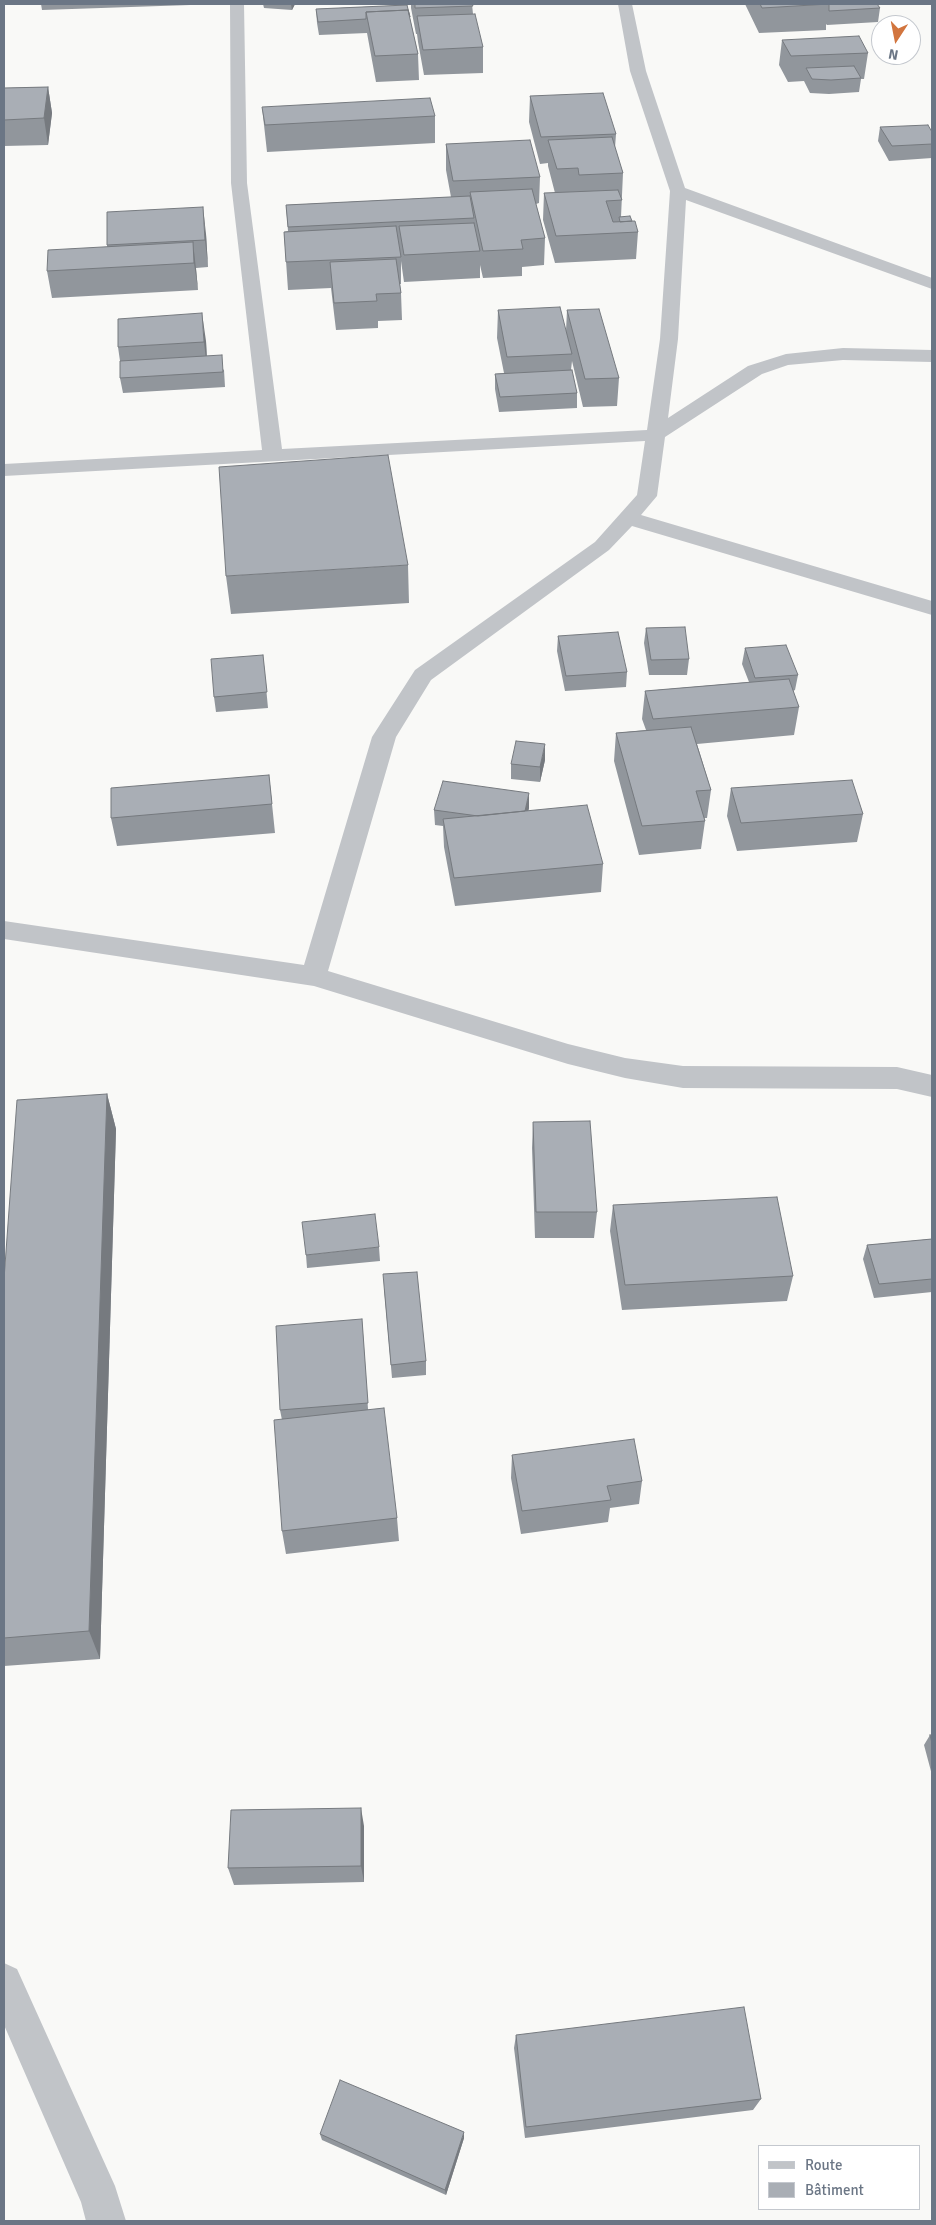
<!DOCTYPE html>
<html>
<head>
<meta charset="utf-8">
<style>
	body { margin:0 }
	#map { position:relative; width:936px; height:2225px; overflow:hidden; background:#f9f9f7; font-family:Signika,sans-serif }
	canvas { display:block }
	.frame { position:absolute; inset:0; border:5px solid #6b7685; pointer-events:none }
	.legend { position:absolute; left:758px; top:2145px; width:162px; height:65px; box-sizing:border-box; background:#fff; border:1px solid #c4c8ce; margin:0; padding:6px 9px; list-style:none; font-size:15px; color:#6b7685 }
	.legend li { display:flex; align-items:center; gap:10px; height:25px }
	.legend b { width:25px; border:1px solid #c4c8ce }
	.north { position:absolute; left:871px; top:15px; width:50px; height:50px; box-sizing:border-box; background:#fff; border:1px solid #c4c8ce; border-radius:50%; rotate:191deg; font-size:14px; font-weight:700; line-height:20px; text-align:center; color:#6b7685 }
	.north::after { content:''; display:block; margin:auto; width:18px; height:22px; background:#d2753e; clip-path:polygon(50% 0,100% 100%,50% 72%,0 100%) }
</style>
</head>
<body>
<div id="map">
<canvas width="936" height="2225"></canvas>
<div class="frame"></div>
<ul class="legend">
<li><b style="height:6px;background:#c1c4c8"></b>Route</li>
<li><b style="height:14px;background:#a9aeb5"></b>Bâtiment</li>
</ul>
<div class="north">N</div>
</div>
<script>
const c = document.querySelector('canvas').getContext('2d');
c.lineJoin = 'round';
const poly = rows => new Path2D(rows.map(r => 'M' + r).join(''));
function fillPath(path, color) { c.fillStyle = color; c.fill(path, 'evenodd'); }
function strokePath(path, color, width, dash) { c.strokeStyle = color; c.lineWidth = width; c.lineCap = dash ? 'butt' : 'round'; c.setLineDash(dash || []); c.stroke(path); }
const minor = poly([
	[230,4,244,4,247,183,282,449,647,430,660,339,670,191,630,71,618,4,632,4,646,71,685,188,932,278,932,289,686,200,678,339,668,418,748,366,786,354,843,348,932,350,932,362,843,360,788,365,762,374,665,437,657,496,641,515,932,601,932,615,632,526,609,550,431,680,396,737,328,971,568,1044,625,1058,683,1066,897,1067,932,1075,932,1097,897,1089,683,1088,625,1078,568,1064,314,986,4,939,4,921,304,965,372,737,415,670,595,542,637,495,645,441,4,476,4,464,262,450,231,183,230,4],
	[4,1963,17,1969,115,2186,126,2221,86,2221,81,2202,4,2025,4,1963]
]);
const wall = poly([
	[41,4,190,4,190,5,42,10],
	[263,4,295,4,292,10,264,8],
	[411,4,472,4,473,14,483,47,483,73,424,75,418,42,417,34,416,34,411,8],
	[745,4,877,4,880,8,878,22,827,25,826,24,826,30,759,33],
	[407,5,418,54,419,80,376,82,367,33,319,35,317,23,316,9],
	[782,40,868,53,864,79,861,79,859,92,829,94,810,93,804,81,788,82,779,65],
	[48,87,52,113,48,145,4,146,4,88],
	[530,96,616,134,615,148,623,173,621,217,632,221,638,232,636,259,555,263,543,220,544,193,555,193,548,166,548,163,540,164,529,122],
	[262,107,435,116,435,143,267,152],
	[880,127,932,132,932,158,889,161,878,141],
	[446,144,540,177,539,203,536,204,545,238,544,265,522,267,522,276,483,278,480,265,480,278,404,282,401,261,401,284,400,284,401,293,402,320,378,321,378,328,336,330,331,288,288,290,284,232,288,231,286,205,451,197,446,170],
	[107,212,206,234,208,267,196,268,198,290,52,298,47,271,107,247],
	[498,310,566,331,567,310,619,378,617,406,583,407,572,361,571,370,577,393,577,408,499,412,495,389,495,374,504,373,497,338],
	[206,341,207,356,224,370,225,387,123,393,120,378,120,361,118,347],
	[408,565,409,603,231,614,226,576],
	[646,628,689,659,687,675,649,675,644,643],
	[558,636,627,672,626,687,565,691,557,651],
	[745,648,798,675,795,690,793,691,799,707,794,735,697,744,711,790,707,818,704,818,705,821,701,849,639,855,614,761,616,733,646,730,642,719,645,691,749,682,742,664],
	[263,655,268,708,216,712,214,697],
	[545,760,540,782,511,779,511,764],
	[269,775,275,833,117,846,111,818],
	[731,788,863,814,857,842,737,851,727,816],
	[529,808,528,811,603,864,601,892,455,906,444,847,443,826,435,825,434,810],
	[107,1094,116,1129,100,1659,4,1666,4,1279],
	[533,1122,597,1212,594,1238,535,1238,532,1148],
	[613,1205,793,1276,787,1301,622,1310,610,1231],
	[932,1239,932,1292,874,1298,863,1259,867,1245],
	[379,1247,380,1261,307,1268,306,1255],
	[384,1288,426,1361,426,1375,392,1378],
	[362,1319,368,1409,397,1518,399,1541,286,1554,282,1531,282,1420,280,1410],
	[512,1455,642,1481,639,1504,610,1508,608,1522,521,1534,511,1478],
	[930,1735,932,1735,932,1775,924,1745],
	[364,1826,364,1882,234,1885,228,1868],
	[516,2035,761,2099,753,2110,525,2138,514,2048],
	[320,2134,464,2138,446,2195,322,2140]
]);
const shadedWall = poly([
	[291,4,295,4,292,10],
	[48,87,52,113,48,145,44,118],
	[203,207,206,234,208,267,205,240],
	[193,242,196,269,198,290,194,263],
	[202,313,206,341,207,369,204,342],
	[545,744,545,760,540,782,540,767],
	[529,793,529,808,522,837,522,822],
	[107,1094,116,1129,100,1659,89,1631],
	[361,1808,364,1826,364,1882,361,1866],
	[464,2132,464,2138,446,2195,445,2190]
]);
const building = poly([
	[415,4,472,4,473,6,415,8,415,4],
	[760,4,829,4,762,8,760,4],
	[829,4,877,4,880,8,829,11,829,4],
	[407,5,410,17,408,10,366,12,366,19,318,22,316,9,407,5],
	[408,10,418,54,375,56,366,12,408,10],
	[475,14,483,47,423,50,417,16,475,14],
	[859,36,868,53,791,56,782,40,859,36],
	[854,66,861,78,831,80,812,79,806,68,854,66],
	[48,87,44,118,4,120,4,88,48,87],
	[603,93,616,134,541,137,530,96,603,93],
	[430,98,435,116,265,125,262,107,430,98],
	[928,125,932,132,932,144,892,146,880,127,928,125],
	[612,137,623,173,579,175,578,168,557,169,548,140,612,137],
	[530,140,540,177,453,181,446,144,530,140],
	[532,189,545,238,521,240,523,249,483,251,470,192,532,189],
	[618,190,622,200,606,201,613,222,635,221,638,232,556,236,544,193,618,190],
	[470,196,474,218,288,227,286,205,470,196],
	[203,207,205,240,107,245,107,212,203,207],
	[630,216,632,221,620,222,619,217,630,216],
	[474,223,480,251,404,255,399,226,474,223],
	[396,226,401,257,286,262,284,232,396,226],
	[193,242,194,263,47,271,48,250,193,242],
	[396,259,401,293,376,294,377,301,334,303,330,262,396,259],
	[560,307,572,354,507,357,498,310,560,307],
	[599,309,619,378,585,379,567,310,599,309],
	[202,313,204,342,118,347,118,319,202,313],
	[222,355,223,372,120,378,120,361,222,355],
	[572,370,577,393,500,397,495,374,572,370],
	[388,455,408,565,226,576,219,467,388,455],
	[685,627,689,659,651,660,646,628,685,627],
	[618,632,627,672,566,676,558,636,618,632],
	[786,645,798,675,755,678,745,648,786,645],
	[263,655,267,692,214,697,211,659,263,655],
	[789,679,799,707,653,719,645,691,789,679],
	[691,727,711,790,696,791,705,821,642,826,616,733,691,727],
	[516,741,545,744,540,767,511,764,516,741],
	[269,775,272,804,111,818,111,788,269,775],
	[852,780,863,814,741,823,731,788,852,780],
	[443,781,529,793,525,811,478,816,434,810,443,781],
	[587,805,603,864,454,878,443,819,587,805],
	[107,1094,89,1631,4,1638,4,1279,17,1100,107,1094],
	[590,1121,597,1212,536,1212,533,1122,590,1121],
	[777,1197,793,1276,625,1285,613,1205,777,1197],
	[375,1214,379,1247,306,1255,302,1222,375,1214],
	[932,1239,932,1279,879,1284,867,1245,932,1239],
	[417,1272,426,1361,391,1365,383,1274,417,1272],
	[362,1319,368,1403,280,1410,276,1326,362,1319],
	[384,1408,397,1518,282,1531,274,1420,384,1408],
	[634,1439,642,1481,607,1486,611,1500,522,1511,512,1455,634,1439],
	[930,1735,932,1735,932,1743,930,1735],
	[361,1808,361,1866,228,1868,231,1810,361,1808],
	[744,2007,761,2099,526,2127,516,2035,744,2007],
	[340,2080,464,2132,445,2190,320,2134,340,2080]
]);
fillPath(minor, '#c1c4c8');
fillPath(wall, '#91969c');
fillPath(shadedWall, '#767a7f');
fillPath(building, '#a9aeb5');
strokePath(building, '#767a7f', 1);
</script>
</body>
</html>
